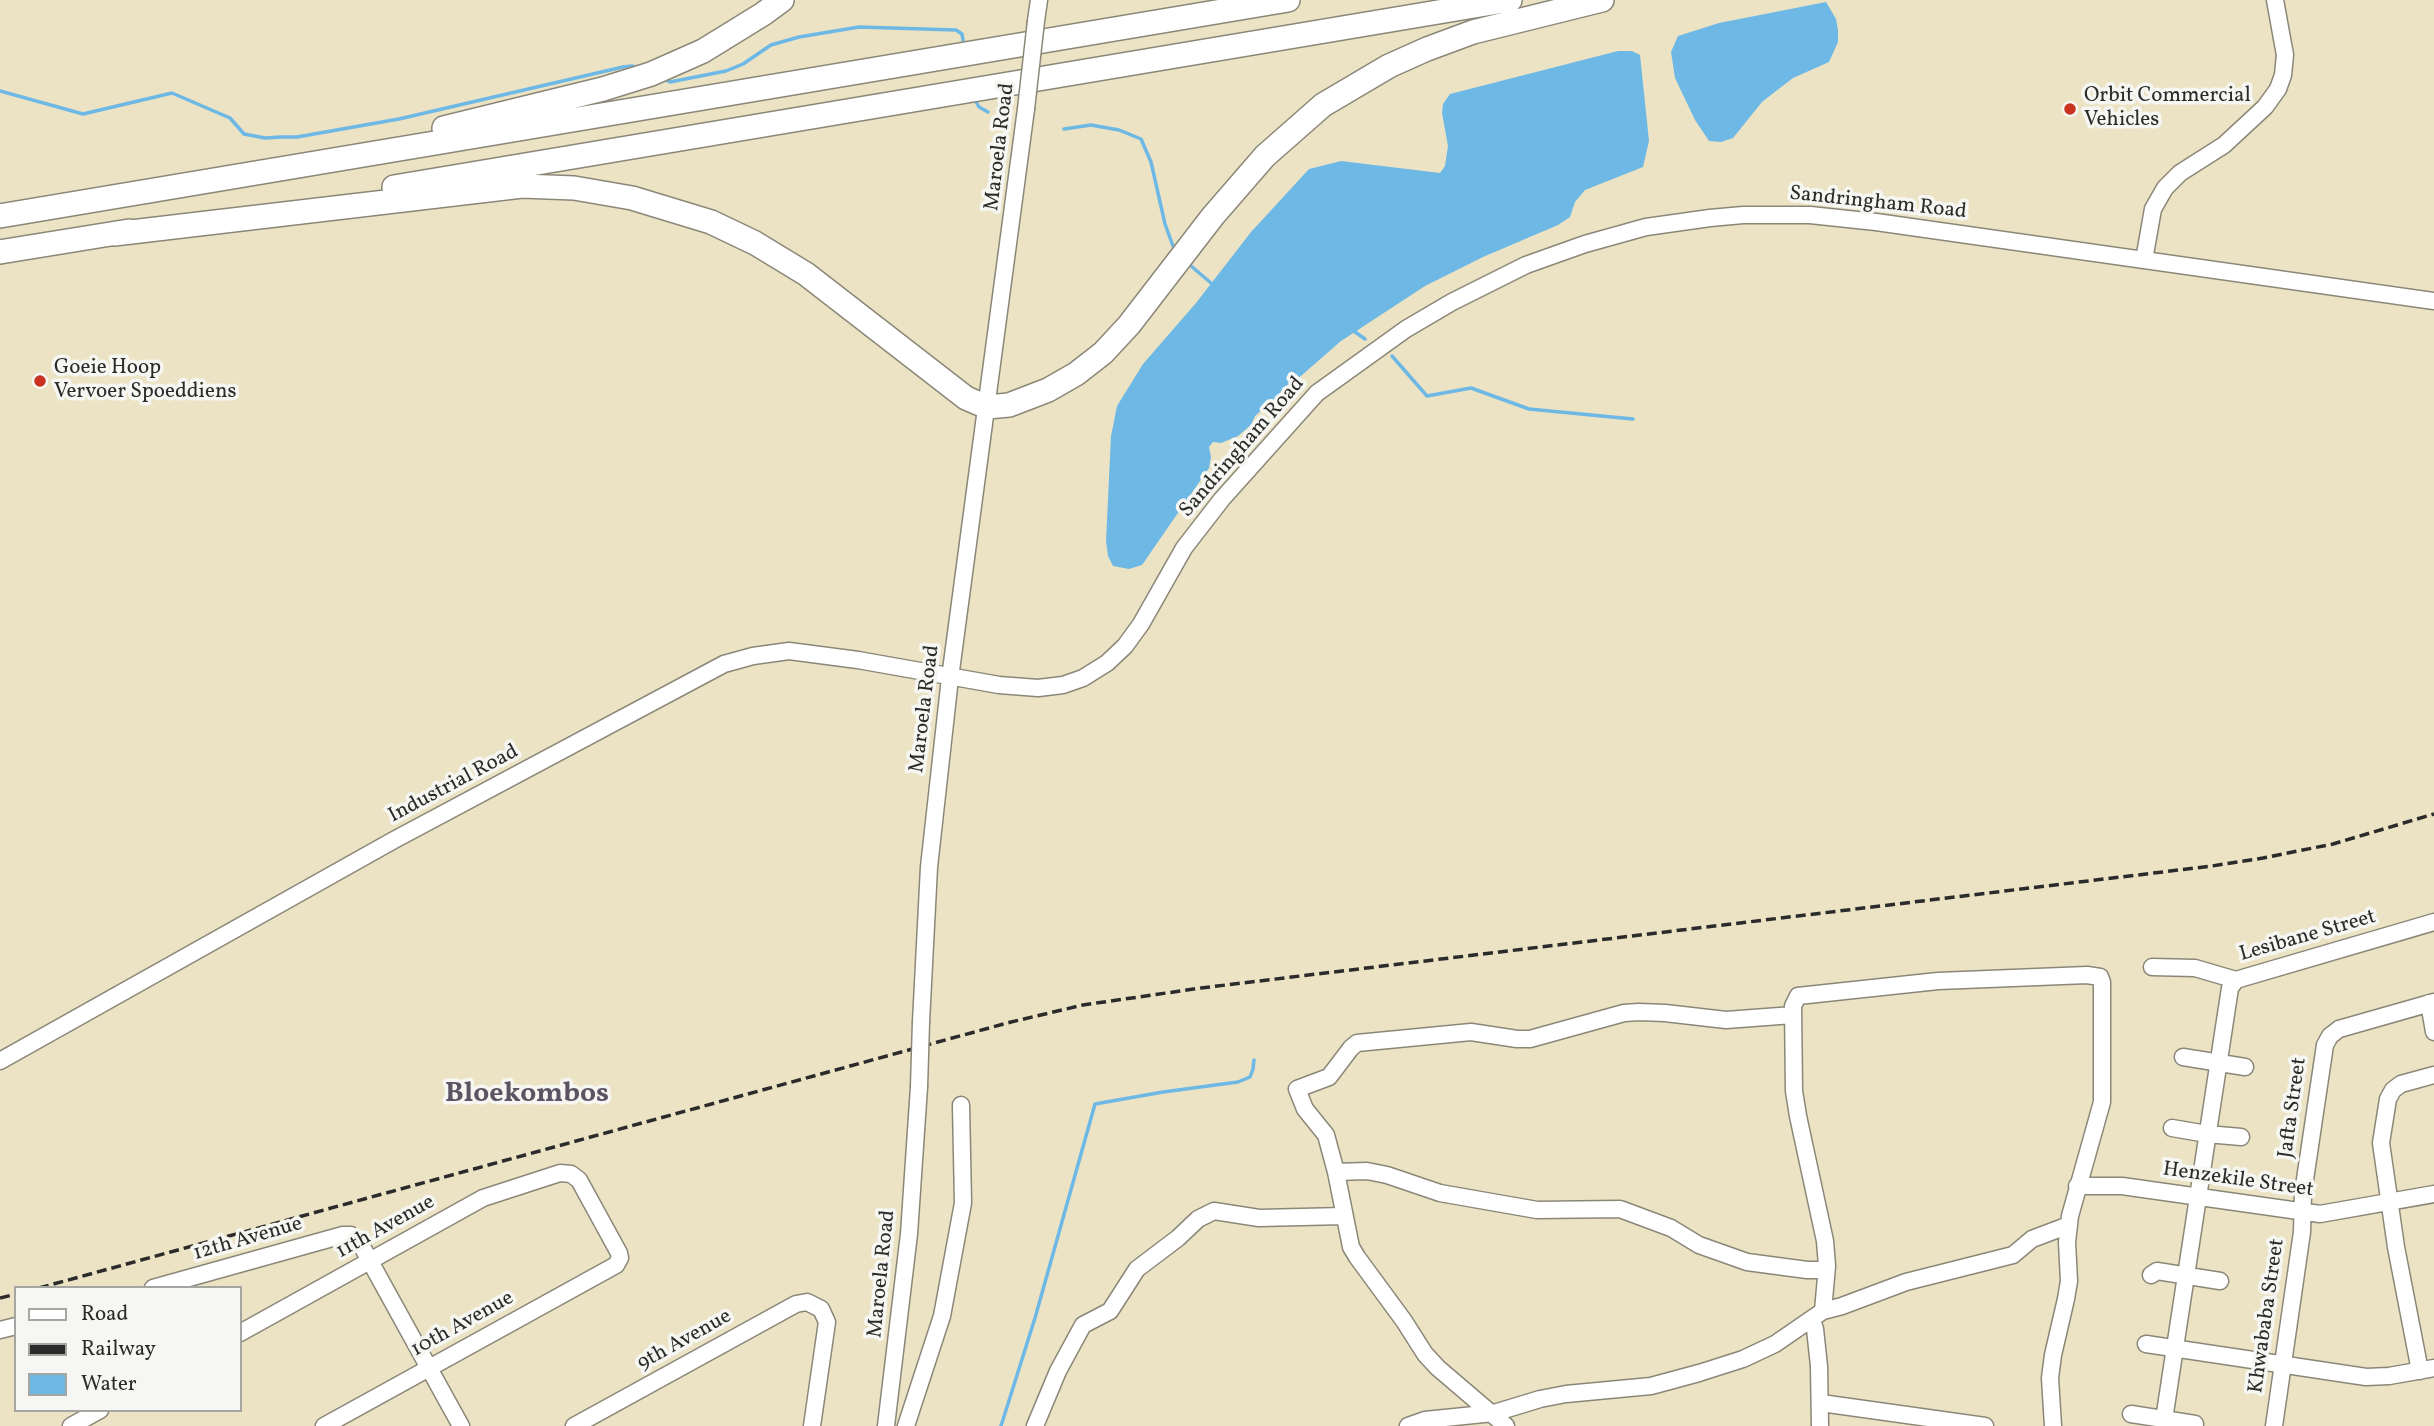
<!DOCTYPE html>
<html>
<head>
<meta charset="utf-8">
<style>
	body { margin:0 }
	#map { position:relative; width:2434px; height:1426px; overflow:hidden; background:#ebe3c4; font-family:Vollkorn,serif }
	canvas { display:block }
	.legend { position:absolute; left:14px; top:1286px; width:228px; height:126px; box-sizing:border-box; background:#f6f6f2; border:2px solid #a5a5a2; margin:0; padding:9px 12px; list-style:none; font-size:21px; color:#2b2b2b }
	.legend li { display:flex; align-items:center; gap:14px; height:35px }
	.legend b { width:35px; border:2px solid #a5a5a2 }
</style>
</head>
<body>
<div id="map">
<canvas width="2434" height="1426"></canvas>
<ul class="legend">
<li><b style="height:9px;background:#fff"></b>Road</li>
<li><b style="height:9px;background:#2b2b2b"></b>Railway</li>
<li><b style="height:19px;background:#6eb8e6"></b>Water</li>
</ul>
</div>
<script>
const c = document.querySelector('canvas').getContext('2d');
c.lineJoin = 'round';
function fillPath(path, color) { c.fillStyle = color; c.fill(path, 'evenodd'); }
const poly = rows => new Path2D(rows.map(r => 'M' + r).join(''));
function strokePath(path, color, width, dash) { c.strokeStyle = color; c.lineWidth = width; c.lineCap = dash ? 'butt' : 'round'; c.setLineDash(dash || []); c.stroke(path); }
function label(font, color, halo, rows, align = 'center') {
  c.font = font + ' Vollkorn,serif'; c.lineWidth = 7; c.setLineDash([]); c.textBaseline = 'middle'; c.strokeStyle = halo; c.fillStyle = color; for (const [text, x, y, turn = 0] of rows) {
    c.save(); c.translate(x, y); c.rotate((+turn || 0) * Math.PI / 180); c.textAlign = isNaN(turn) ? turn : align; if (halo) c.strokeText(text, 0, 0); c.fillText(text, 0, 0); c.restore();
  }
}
const water = poly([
	[1826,2,1836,19,1838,30,1838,42,1829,62,1793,78,1776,91,1762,102,1733,138,1721,142,1709,141,1695,120,1675,78,1671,52,1678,36,1719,23],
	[1618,51,1632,51,1640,55,1649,141,1643,167,1585,190,1575,202,1570,217,1558,225,1483,257,1425,286,1341,341,1255,416,1251,425,1238,436,1221,443,1213,442,1209,447,1211,457,1209,468,1142,565,1129,569,1113,566,1108,556,1106,541,1111,436,1117,406,1143,364,1196,303,1251,232,1309,169,1341,161,1440,173,1445,166,1448,146,1442,113,1443,104,1450,94]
]);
const stream = poly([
	[662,78,670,82,726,71,743,64,771,45,799,37,859,27,956,30,962,34,963,40],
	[0,91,83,114,172,93,230,118,244,134,265,138,281,137,297,137,399,119,623,67,632,66,640,69],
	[975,100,979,107,988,112],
	[1064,129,1091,125,1119,130,1141,139,1151,162,1165,224,1173,246],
	[1191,266,1211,283],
	[1355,332,1365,339],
	[1392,356,1427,396,1471,388,1529,409,1633,419],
	[1001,1426,1035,1318,1095,1104,1163,1092,1238,1082,1250,1077,1253,1069,1254,1060]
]);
const minor = poly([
	[1036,21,1039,0],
	[2144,260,2153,209,2165,188,2180,173,2224,145,2265,107,2278,89,2283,75,2285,55,2275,0],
	[2152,967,2195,968,2236,980],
	[2429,1003,2434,1032],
	[921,1022,929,867,950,678,1026,109],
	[2183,1057,2245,1067],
	[0,1061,394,840,724,664,753,656,789,651,858,660,999,685,1038,688,1063,685,1083,678,1107,663,1125,646,1141,624,1184,548,1222,499,1317,393,1406,329,1452,302,1526,265,1585,244,1646,227,1710,218,1743,215,1810,215,1876,222,2434,301],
	[2172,1128,2207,1134,2241,1137],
	[1336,1172,1367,1171,1387,1175,1440,1193,1537,1210,1620,1209,1671,1228,1699,1245,1747,1262,1807,1270,1826,1270],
	[2077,1186,2122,1186,2320,1214,2434,1194],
	[2151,1275,2157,1271,2220,1281],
	[153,1288,343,1235,351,1235,360,1243,461,1426],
	[1823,1311,1827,1266,1825,1241,1798,1116,1794,1091,1793,1006,1798,996,1938,981,2087,975,2100,977,2102,982,2102,1102,2070,1216,2067,1242,2069,1281,2066,1299,2053,1355,2050,1378,2053,1426],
	[1812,1320,1815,1329,1819,1366,1820,1426],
	[0,1330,16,1326],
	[240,1333,483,1198,560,1173,571,1174,579,1180,619,1253,620,1258,616,1265,324,1426],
	[2146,1344,2366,1377,2389,1376,2434,1368],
	[2420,1371,2396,1247,2381,1143,2388,1099,2393,1090,2401,1084,2434,1075],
	[1821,1403,1985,1426],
	[2131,1414,2195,1424],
	[71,1426,100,1410],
	[574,1426,796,1304,807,1302,821,1309,827,1322,812,1426],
	[886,1426,909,1234,919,1087],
	[906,1426,942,1316,963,1203,961,1105],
	[1035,1426,1058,1371,1083,1325,1110,1311,1137,1269,1178,1238,1198,1219,1214,1211,1259,1218,1344,1216],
	[1408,1426,1425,1420,1494,1413,1540,1399,1566,1394,1651,1386,1699,1373,1743,1359,1775,1344,1823,1311,1842,1306,1906,1282,2013,1255,2032,1239,2069,1225],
	[1506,1426,1438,1368,1425,1354,1404,1321,1357,1257,1351,1247,1336,1172,1326,1135,1305,1109,1297,1089,1329,1077,1351,1048,1357,1043,1471,1032,1517,1039,1530,1039,1624,1013,1639,1012,1665,1013,1726,1020,1793,1015],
	[2163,1426,2230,988,2236,980,2246,977,2434,922],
	[2274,1426,2302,1232,2303,1193,2325,1045,2330,1036,2339,1029,2434,1002]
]);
const highway = poly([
	[444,128,603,89,651,74,703,51,763,14,782,0],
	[394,187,1510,0],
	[0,216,1288,0],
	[114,234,522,186,574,188,632,198,711,222,755,243,806,274,966,398,987,407,1009,405,1048,390,1076,374,1103,353,1129,325,1213,216,1265,156,1323,105,1389,66,1427,49,1473,32,1602,0],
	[0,252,129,231]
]);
const rail = poly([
	[39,1288,1011,1022,1083,1005,1201,988,2212,866,2263,858,2333,844,2434,814],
	[0,1298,16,1294]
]);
const minorBridge = poly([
	[1026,109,1036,21],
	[919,1087,921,1022]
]);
const markers = [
	[2070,109,7,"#c8321e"],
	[40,381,7,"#c8321e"]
];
const poiNames = [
	["Orbit Commercial",2084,97],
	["Vehicles",2084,121],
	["Goeie Hoop",54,369],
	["Vervoer Spoeddiens",54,393]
];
const streetNames = [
	["Maroela Road",1001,147,-83],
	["Sandringham Road",1878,204,6],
	["Sandringham Road",1243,448,-49],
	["Maroela Road",926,709,-83],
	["Industrial Road",454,785,-28],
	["Lesibane Street",2308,937,-16],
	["Jafta Street",2294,1108,-82],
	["Henzekile Street",2238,1181,8],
	["11th Avenue",386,1228,-29],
	["12th Avenue",248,1240,-16],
	["Maroela Road",883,1274,-84],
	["Khwababa Street",2268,1316,-82],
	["10th Avenue",463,1325,-29],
	["9th Avenue",685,1341,-29]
];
const districtNames = [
	["Bloekombos",527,1096]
];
fillPath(water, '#6eb8e6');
strokePath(stream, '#6eb8e6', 3.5);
strokePath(minor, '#8b8778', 19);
strokePath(highway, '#8b8778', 26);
strokePath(minor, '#fff', 16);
strokePath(highway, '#fff', 23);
strokePath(rail, '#2b2b2b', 3.5, [10, 5]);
strokePath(minorBridge, '#8b8778', 19, []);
strokePath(minorBridge, '#fff', 16);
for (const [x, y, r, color] of markers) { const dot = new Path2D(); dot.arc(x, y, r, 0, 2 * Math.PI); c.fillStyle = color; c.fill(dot); strokePath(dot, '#f6f6f2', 2.5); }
label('21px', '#2b2b2b', '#f6f6f2', poiNames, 'left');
label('21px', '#2b2b2b', '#f6f6f2', streetNames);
label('bold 28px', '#5d5463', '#f6f6f2', districtNames);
</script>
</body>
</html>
